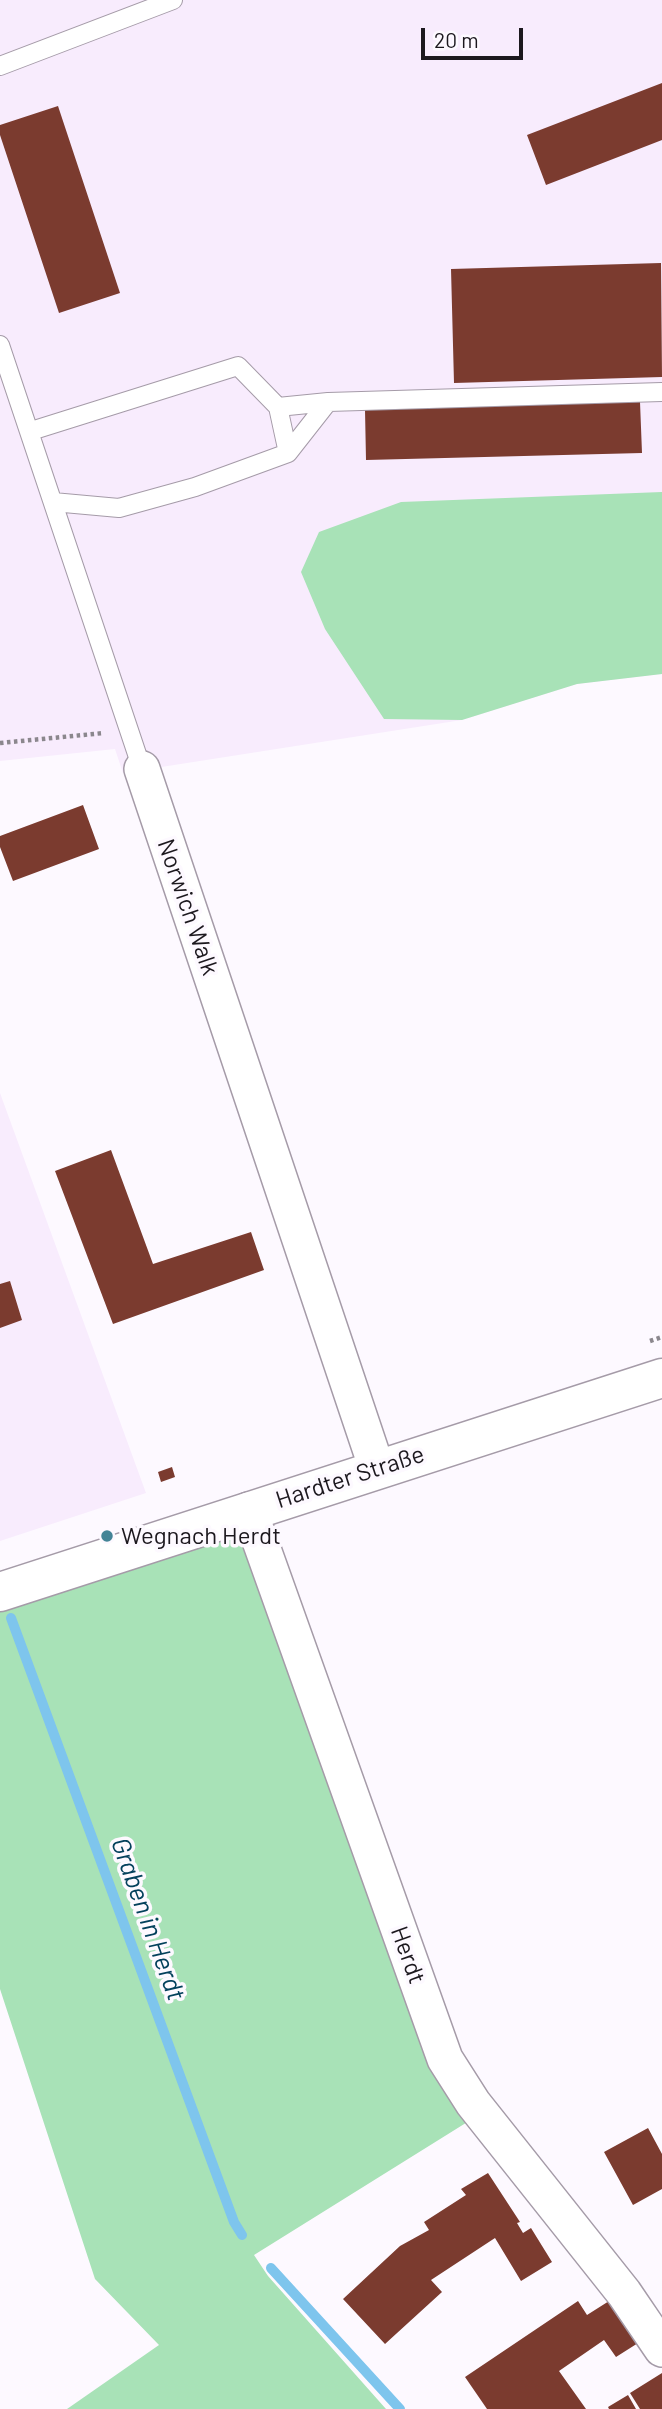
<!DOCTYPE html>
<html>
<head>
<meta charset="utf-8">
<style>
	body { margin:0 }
	#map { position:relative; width:662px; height:2409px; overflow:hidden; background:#fdf9ff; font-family:Barlow,sans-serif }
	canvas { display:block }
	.scale { position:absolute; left:421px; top:28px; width:102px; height:32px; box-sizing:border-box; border:4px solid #1c181e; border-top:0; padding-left:9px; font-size:21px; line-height:24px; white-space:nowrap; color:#1c181e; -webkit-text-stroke:5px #fdf9ff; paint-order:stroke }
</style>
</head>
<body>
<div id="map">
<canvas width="662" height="2409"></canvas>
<div class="scale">20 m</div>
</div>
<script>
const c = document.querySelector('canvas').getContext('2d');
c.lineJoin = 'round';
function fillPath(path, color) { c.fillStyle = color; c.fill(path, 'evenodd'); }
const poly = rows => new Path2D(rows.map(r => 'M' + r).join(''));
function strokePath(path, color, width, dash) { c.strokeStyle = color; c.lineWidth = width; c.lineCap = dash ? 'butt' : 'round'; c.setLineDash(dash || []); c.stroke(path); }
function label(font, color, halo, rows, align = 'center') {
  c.font = font + ' Barlow,sans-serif'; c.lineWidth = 7; c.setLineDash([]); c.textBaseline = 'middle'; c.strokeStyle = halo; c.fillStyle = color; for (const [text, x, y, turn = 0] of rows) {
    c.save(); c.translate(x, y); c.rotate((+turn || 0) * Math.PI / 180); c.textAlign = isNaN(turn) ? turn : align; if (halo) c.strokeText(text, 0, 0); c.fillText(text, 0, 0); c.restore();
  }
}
const built = poly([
	[0,0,662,0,662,674,577,684,462,720,123,773,115,749,0,761],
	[0,1093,146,1493,0,1541]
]);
const green = poly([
	[662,492,662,674,577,684,462,720,384,719,325,629,301,572,319,532,401,502],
	[249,1510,469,2121,254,2255,268,2276,386,2409,67,2409,159,2345,95,2279,0,1989,0,1592]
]);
const stream = poly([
	[11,1618,234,2222,242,2235],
	[271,2268,400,2409]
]);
const building = poly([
	[662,83,662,140,546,185,527,135],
	[58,106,120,293,59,313,0,135,0,125],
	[661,263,662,377,454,383,451,269],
	[640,402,642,453,366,460,365,410],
	[83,805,99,849,13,881,0,847,0,836],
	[111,1150,153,1264,251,1232,264,1270,113,1324,55,1171],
	[10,1281,22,1320,0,1328,0,1284],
	[172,1467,175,1477,161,1482,158,1472],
	[648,2128,662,2154,662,2189,633,2205,604,2152],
	[488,2173,520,2222,517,2223,523,2233,531,2228,552,2262,521,2281,495,2238,431,2280,442,2292,385,2344,343,2299,400,2246,429,2230,424,2222,466,2195,461,2189],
	[617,2296,646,2338,616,2357,604,2340,559,2371,586,2409,487,2409,465,2377,578,2301,587,2315],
	[662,2373,662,2409,640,2409,630,2393],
	[628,2395,636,2409,609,2409,608,2407]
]);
const path = poly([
	[0,743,104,733],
	[650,1341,662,1337]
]);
const lane = poly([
	[0,66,173,0],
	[0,345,142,769],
	[278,407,328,402],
	[31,431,238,366,278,407,288,453],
	[53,502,119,508,195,487,288,453,328,402,662,392]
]);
const street = poly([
	[142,769,377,1469],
	[249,1510,445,2059,473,2103,624,2293,662,2349]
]);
const secondary = poly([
	[0,1592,662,1378]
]);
const markers = [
	[107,1536,7,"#438496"]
];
const streetNames = [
	["Norwich Walk",188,907,71],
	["Hardter Straße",350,1477,-18],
	["Herdt",408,1955,70]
];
const poiNames = [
	["Wegnach Herdt",121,1536]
];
const waterNames = [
	["Graben in Herdt",148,1919,70]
];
fillPath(built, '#f8ecfd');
fillPath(green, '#a8e2b7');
strokePath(stream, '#7ec5ed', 10);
fillPath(building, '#7b3b2f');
strokePath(lane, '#a59ba8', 20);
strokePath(street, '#a59ba8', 38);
strokePath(secondary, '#a59ba8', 41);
strokePath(path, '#8b878d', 4.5, [3.5, 3.5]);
strokePath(lane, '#fff', 18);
strokePath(street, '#fff', 35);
strokePath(secondary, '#fff', 38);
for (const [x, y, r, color] of markers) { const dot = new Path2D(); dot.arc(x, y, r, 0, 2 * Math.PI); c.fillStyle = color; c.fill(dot); strokePath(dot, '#fdf9ff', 2.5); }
label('24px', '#1c181e', '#fdf9ff', streetNames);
label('24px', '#1c181e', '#fdf9ff', poiNames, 'left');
label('italic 26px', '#03415c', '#fdf9ff', waterNames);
</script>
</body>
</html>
